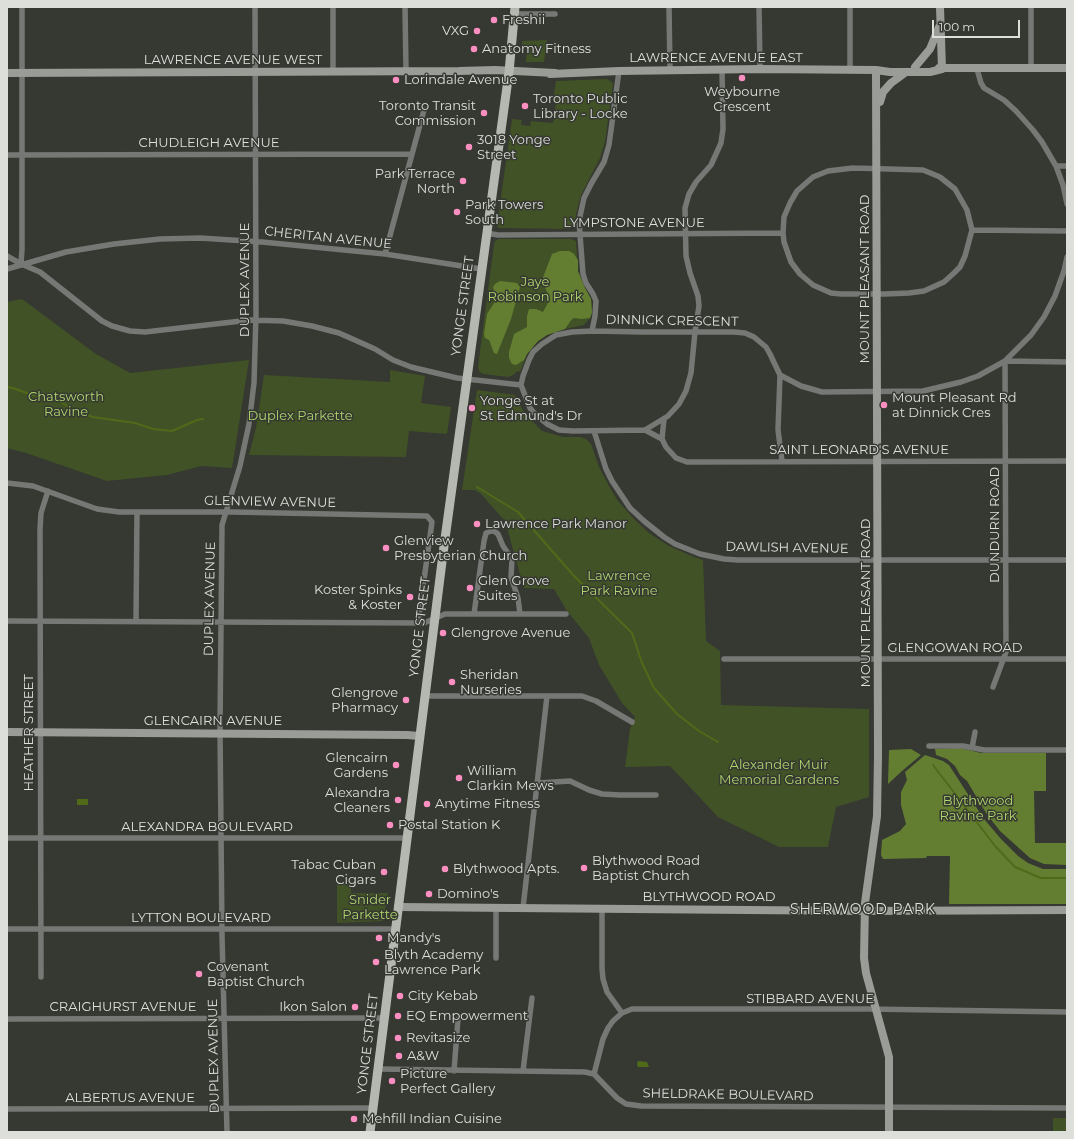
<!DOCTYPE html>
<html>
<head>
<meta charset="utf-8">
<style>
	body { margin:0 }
	#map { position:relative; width:1074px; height:1139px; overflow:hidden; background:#363832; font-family:Montserrat,sans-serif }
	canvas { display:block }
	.frame { position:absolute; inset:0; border:8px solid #dddfdb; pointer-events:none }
	.scale { position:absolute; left:932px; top:20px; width:88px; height:18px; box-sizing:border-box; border:2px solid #dddfdb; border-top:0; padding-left:5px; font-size:12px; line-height:14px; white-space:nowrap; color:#dddfdb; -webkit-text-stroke:3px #363832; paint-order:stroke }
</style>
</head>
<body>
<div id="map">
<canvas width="1074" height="1139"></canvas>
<div class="frame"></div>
<div class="scale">100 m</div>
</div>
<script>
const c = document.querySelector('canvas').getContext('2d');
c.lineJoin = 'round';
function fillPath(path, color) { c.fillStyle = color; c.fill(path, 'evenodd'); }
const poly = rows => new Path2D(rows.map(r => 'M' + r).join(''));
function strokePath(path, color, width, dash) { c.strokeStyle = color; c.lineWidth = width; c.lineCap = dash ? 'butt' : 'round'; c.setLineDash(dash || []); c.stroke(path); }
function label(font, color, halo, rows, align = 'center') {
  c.font = font + ' Montserrat,sans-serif'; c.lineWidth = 3; c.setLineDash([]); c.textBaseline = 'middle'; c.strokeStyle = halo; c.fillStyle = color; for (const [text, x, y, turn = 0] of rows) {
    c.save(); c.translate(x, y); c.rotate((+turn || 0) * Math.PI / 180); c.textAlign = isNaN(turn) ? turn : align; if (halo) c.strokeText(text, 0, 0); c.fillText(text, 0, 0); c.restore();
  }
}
const green = poly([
	[547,40,544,62,526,62,527,46,522,45,522,41],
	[607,79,613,83,605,142,600,158,581,195,576,214,575,225,569,229,498,228,497,225,512,119,522,120,521,125,530,126,531,121,553,123,556,103,553,100,556,81],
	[499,239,571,239,576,241,578,271,585,288,591,299,592,308,590,318,584,325,556,331,547,335,538,341,527,354,520,372,518,371,513,375,508,377,483,374,479,371,478,367,494,244,495,241],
	[22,299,96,354,130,373,249,360,232,468,201,466,167,475,107,481,26,453,7,448,7,302],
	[390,370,425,376,421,403,451,407,447,434,409,431,406,457,249,455,256,428,264,375,390,382],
	[477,390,515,395,525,414,542,431,563,437,580,437,586,439,591,444,599,467,609,486,618,501,634,519,649,533,669,546,694,557,703,560,706,641,720,651,721,705,869,709,869,797,836,807,828,847,779,847,718,817,670,766,625,767,630,729,635,717,622,703,599,665,589,638,567,611,554,589,524,588,505,521,481,494,475,490,462,490],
	[337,883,351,883,351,893,388,893,383,921,337,923],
	[1053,1118,1067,1118,1067,1132,1053,1132]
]);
const forest = poly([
	[560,251,569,251,574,254,578,260,578,271,585,288,591,299,592,313,590,318,581,319,575,318,572,319,565,329,547,335,538,341,527,354,524,360,516,365,512,364,509,358,509,352,514,334,527,327,527,316,529,309,536,309,543,312,550,299,542,280,552,254],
	[500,281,517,283,520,287,511,319,497,354,494,353,489,340,485,338,484,334,487,314,496,300,493,287,495,284],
	[960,748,981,753,1046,753,1046,791,1034,791,1035,843,1067,843,1067,865,1044,864,1030,858,1000,831,986,813,967,781,960,775,955,766,947,759,936,755,935,749],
	[911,749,921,755,902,771,888,784,889,750],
	[925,755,943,761,949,765,984,819,1001,839,1018,856,1028,863,1043,869,1067,869,1067,904,949,904,950,856,927,856,926,858,883,859,881,855,882,840,900,831,906,824,901,805,901,792,907,780,905,772]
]);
const water = poly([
	[77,799,88,799,88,805,77,805],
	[638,1061,647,1062,649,1067,638,1067,637,1064]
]);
const stream = poly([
	[7,387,13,388,32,395,45,396,59,401,74,410,93,417,135,423,153,429,172,431,197,420,203,419],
	[477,487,518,512,574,576,632,633,642,663,654,688,677,714,699,731,718,742],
	[933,765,995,846,1015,867,1041,878,1067,878]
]);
const street = poly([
	[333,7,333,71],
	[405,7,406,71],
	[669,7,670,70],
	[759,7,760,69],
	[850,7,850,70],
	[1031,7,1031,68],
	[514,14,555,14],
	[977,69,981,83,984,88,1004,100,1016,111,1033,130,1042,142,1056,166,1063,185,1067,204],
	[722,70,723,129,721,143,711,165,696,182,689,194,685,208,686,256,690,273,698,296,699,306,695,332,691,373,686,391,679,404,668,416,645,430,573,431,559,430,547,424,535,414,530,408,521,385,523,376,529,360,533,352,542,344,556,335,572,332,592,331,643,332,734,332,745,333,754,337,766,347,770,354,780,375,801,386,822,392,923,391,961,382,978,376,1005,361,1031,335,1044,317,1055,296,1064,271,1067,257],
	[7,155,411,154],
	[1056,166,1067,166],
	[853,168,923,170,940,177,955,189,967,210,972,230,965,256,960,267,954,273,944,282,924,291,909,293,885,294,841,294,831,293,813,285,800,274,791,262,784,242,783,233,784,217,790,203,797,191,813,177,828,171,853,168],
	[972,230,1067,231],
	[486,233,498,235,783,233],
	[385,254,424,110],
	[7,256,21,264,40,272,102,321,112,326,130,331,145,332,250,320,283,321,312,326,339,333,375,349,393,360,411,367,457,378,521,385],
	[21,264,22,249,22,7],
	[7,269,66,252,114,244,160,239,200,238,262,242,385,254,481,269],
	[592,331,595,316,596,301,593,294,586,283,583,274,579,221,584,198,591,184,604,162,609,145,619,71],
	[1005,361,1067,362],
	[780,375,778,430,782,461],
	[664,419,662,439,666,447,676,458,687,462,1067,461],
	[645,430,662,439],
	[594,431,606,469,612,481,630,508,644,521,664,537,675,544,700,554,724,559,738,560,1067,560],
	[7,483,33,486,97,509,119,512,232,512,427,516,432,522,418,623],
	[474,614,484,541,486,533,491,531,494,531,498,534,503,546,512,559,511,577,518,598,520,614],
	[7,621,424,623,445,614,566,614],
	[136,621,137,512],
	[724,659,1067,659],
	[993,687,1006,652,1005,361],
	[424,696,582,696,596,701,632,722],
	[929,746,963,746,984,750,1067,750],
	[972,748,975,732],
	[538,783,570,781,589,790,602,794,620,795,656,795],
	[7,838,407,838],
	[523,908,547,696],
	[602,909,602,968,603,979,607,992,622,1013],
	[7,929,396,929],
	[496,958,496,907],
	[41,977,40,529,41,513,48,491],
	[7,1019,384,1018],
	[378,1069,585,1072,594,1074,617,1098,626,1104,641,1106,1067,1108],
	[454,1071,458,1019],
	[523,1071,532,998],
	[594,1074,603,1039,608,1028,613,1021,622,1013,632,1009,867,1009,1067,1012],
	[7,1109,373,1108],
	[227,1132,222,935,220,727,222,525,240,466,249,424,254,383,256,314,255,7]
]);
const secondary = poly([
	[940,7,942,69],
	[915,67,930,49,939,27],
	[939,68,1067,68],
	[876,70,878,755,877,816,865,903,864,958,866,973,889,1057,889,1132],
	[7,73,459,71,495,70,555,73],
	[550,74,619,71,760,69,876,70,890,72,930,72,942,69],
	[880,102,883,92,891,83,906,72],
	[7,732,407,735,419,736],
	[398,907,865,911,1067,910]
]);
const primary = poly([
	[370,1132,444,546,509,72,515,7]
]);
const markers = [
	[494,20,4,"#fc8fc2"],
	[477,31,4,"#fc8fc2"],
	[474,49,4,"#fc8fc2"],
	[742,78,4,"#fc8fc2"],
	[396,80,4,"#fc8fc2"],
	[525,106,4,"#fc8fc2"],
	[484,113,4,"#fc8fc2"],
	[469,147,4,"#fc8fc2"],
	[463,181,4,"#fc8fc2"],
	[457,212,4,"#fc8fc2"],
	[884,405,4,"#fc8fc2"],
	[472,408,4,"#fc8fc2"],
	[477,524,4,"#fc8fc2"],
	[386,548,4,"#fc8fc2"],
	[470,588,4,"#fc8fc2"],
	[410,597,4,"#fc8fc2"],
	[443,633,4,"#fc8fc2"],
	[452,682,4,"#fc8fc2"],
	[406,700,4,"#fc8fc2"],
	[396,765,4,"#fc8fc2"],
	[459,778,4,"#fc8fc2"],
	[398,800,4,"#fc8fc2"],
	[427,804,4,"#fc8fc2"],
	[390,825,4,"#fc8fc2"],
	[584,868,4,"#fc8fc2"],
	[445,869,4,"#fc8fc2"],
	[384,872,4,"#fc8fc2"],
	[429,894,4,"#fc8fc2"],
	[379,938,4,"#fc8fc2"],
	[376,962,4,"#fc8fc2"],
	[199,974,4,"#fc8fc2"],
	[400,996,4,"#fc8fc2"],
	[355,1007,4,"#fc8fc2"],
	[398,1016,4,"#fc8fc2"],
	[398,1038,4,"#fc8fc2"],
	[399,1056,4,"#fc8fc2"],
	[392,1081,4,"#fc8fc2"],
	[354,1119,4,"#fc8fc2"]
];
const poiNames = [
	["Freshii",502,20],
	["VXG",469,31,"right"],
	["Anatomy Fitness",482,49],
	["Lorindale Avenue",404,80],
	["Weybourne",742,92,"center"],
	["Crescent",742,107,"center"],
	["Toronto Public",533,99],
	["Library - Locke",533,114],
	["Toronto Transit",476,106,"right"],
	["Commission",476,121,"right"],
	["3018 Yonge",477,140],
	["Street",477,155],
	["Park Terrace",455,174,"right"],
	["North",455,189,"right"],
	["Park Towers",465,205],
	["South",465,220],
	["Mount Pleasant Rd",892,398],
	["at Dinnick Cres",892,413],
	["Yonge St at",480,401],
	["St Edmund's Dr",480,416],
	["Lawrence Park Manor",485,524],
	["Glenview",394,541],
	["Presbyterian Church",394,556],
	["Glen Grove",478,581],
	["Suites",478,596],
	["Koster Spinks",402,590,"right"],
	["& Koster",402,605,"right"],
	["Glengrove Avenue",451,633],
	["Sheridan",460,675],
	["Nurseries",460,690],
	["Glengrove",398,693,"right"],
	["Pharmacy",398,708,"right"],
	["Glencairn",388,758,"right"],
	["Gardens",388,773,"right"],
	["William",467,771],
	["Clarkin Mews",467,786],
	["Alexandra",390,793,"right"],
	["Cleaners",390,808,"right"],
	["Anytime Fitness",435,804],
	["Postal Station K",398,825],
	["Blythwood Road",592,861],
	["Baptist Church",592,876],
	["Tabac Cuban",376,865,"right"],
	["Cigars",376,880,"right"],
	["Blythwood Apts.",453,869],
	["Domino's",437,894],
	["Mandy's",387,938],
	["Blyth Academy",384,955],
	["Lawrence Park",384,970],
	["Covenant",207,967],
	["Baptist Church",207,982],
	["City Kebab",408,996],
	["Ikon Salon",347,1007,"right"],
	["EQ Empowerment",406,1016],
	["Revitasize",406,1038],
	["A&W",407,1056],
	["Picture",400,1074],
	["Perfect Gallery",400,1089],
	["Mehfill Indian Cuisine",362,1119]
];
const streetNames = [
	["LAWRENCE AVENUE EAST",716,58],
	["LAWRENCE AVENUE WEST",233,60],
	["CHUDLEIGH AVENUE",209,143],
	["LYMPSTONE AVENUE",634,223],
	["CHERITAN AVENUE",328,238,6],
	["MOUNT PLEASANT ROAD",865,279,-90],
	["DUPLEX AVENUE",245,280,-90],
	["YONGE STREET",463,306,-82],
	["DINNICK CRESCENT",672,321,1],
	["SAINT LEONARD'S AVENUE",859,450],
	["GLENVIEW AVENUE",270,502,1],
	["DUNDURN ROAD",995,525,-90],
	["DAWLISH AVENUE",787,548,1],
	["DUPLEX AVENUE",210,599,-89],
	["MOUNT PLEASANT ROAD",866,603,-90],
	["YONGE STREET",420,627,-83],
	["GLENGOWAN ROAD",955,648],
	["GLENCAIRN AVENUE",213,721],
	["HEATHER STREET",29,733,-90],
	["ALEXANDRA BOULEVARD",207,827],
	["BLYTHWOOD ROAD",709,897],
	["LYTTON BOULEVARD",201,918],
	["STIBBARD AVENUE",810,999],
	["CRAIGHURST AVENUE",123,1007],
	["YONGE STREET",368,1044,-83],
	["DUPLEX AVENUE",214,1056,-91],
	["SHELDRAKE BOULEVARD",728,1095,1],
	["ALBERTUS AVENUE",130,1098]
];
const parkNames = [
	["Jaye",535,282],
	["Robinson Park",535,297],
	["Chatsworth",66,397],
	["Ravine",66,412],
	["Duplex Parkette",300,416],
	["Lawrence",619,576],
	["Park Ravine",619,591],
	["Alexander Muir",779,765],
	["Memorial Gardens",779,780],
	["Blythwood",978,801],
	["Ravine Park",978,816],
	["Snider",370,900],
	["Parkette",370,915]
];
const neighbourhoodNames = [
	["SHERWOOD PARK",863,910]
];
fillPath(green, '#415226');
fillPath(forest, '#637e31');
fillPath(water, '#506a1a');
strokePath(stream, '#506a1a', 2);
strokePath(street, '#767875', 5.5);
strokePath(secondary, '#9a9c97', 8);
strokePath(primary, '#b5b8b1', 9);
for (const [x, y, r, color] of markers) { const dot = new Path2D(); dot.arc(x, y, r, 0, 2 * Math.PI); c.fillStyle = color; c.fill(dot); strokePath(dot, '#363832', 1.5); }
label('13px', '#dddfdb', '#363832', poiNames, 'left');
label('13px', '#dddfdb', '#363832', streetNames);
label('13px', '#afd66d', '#363832', parkNames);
c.letterSpacing = '1px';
label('14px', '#dee2d9', '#363832', neighbourhoodNames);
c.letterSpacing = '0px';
</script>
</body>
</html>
